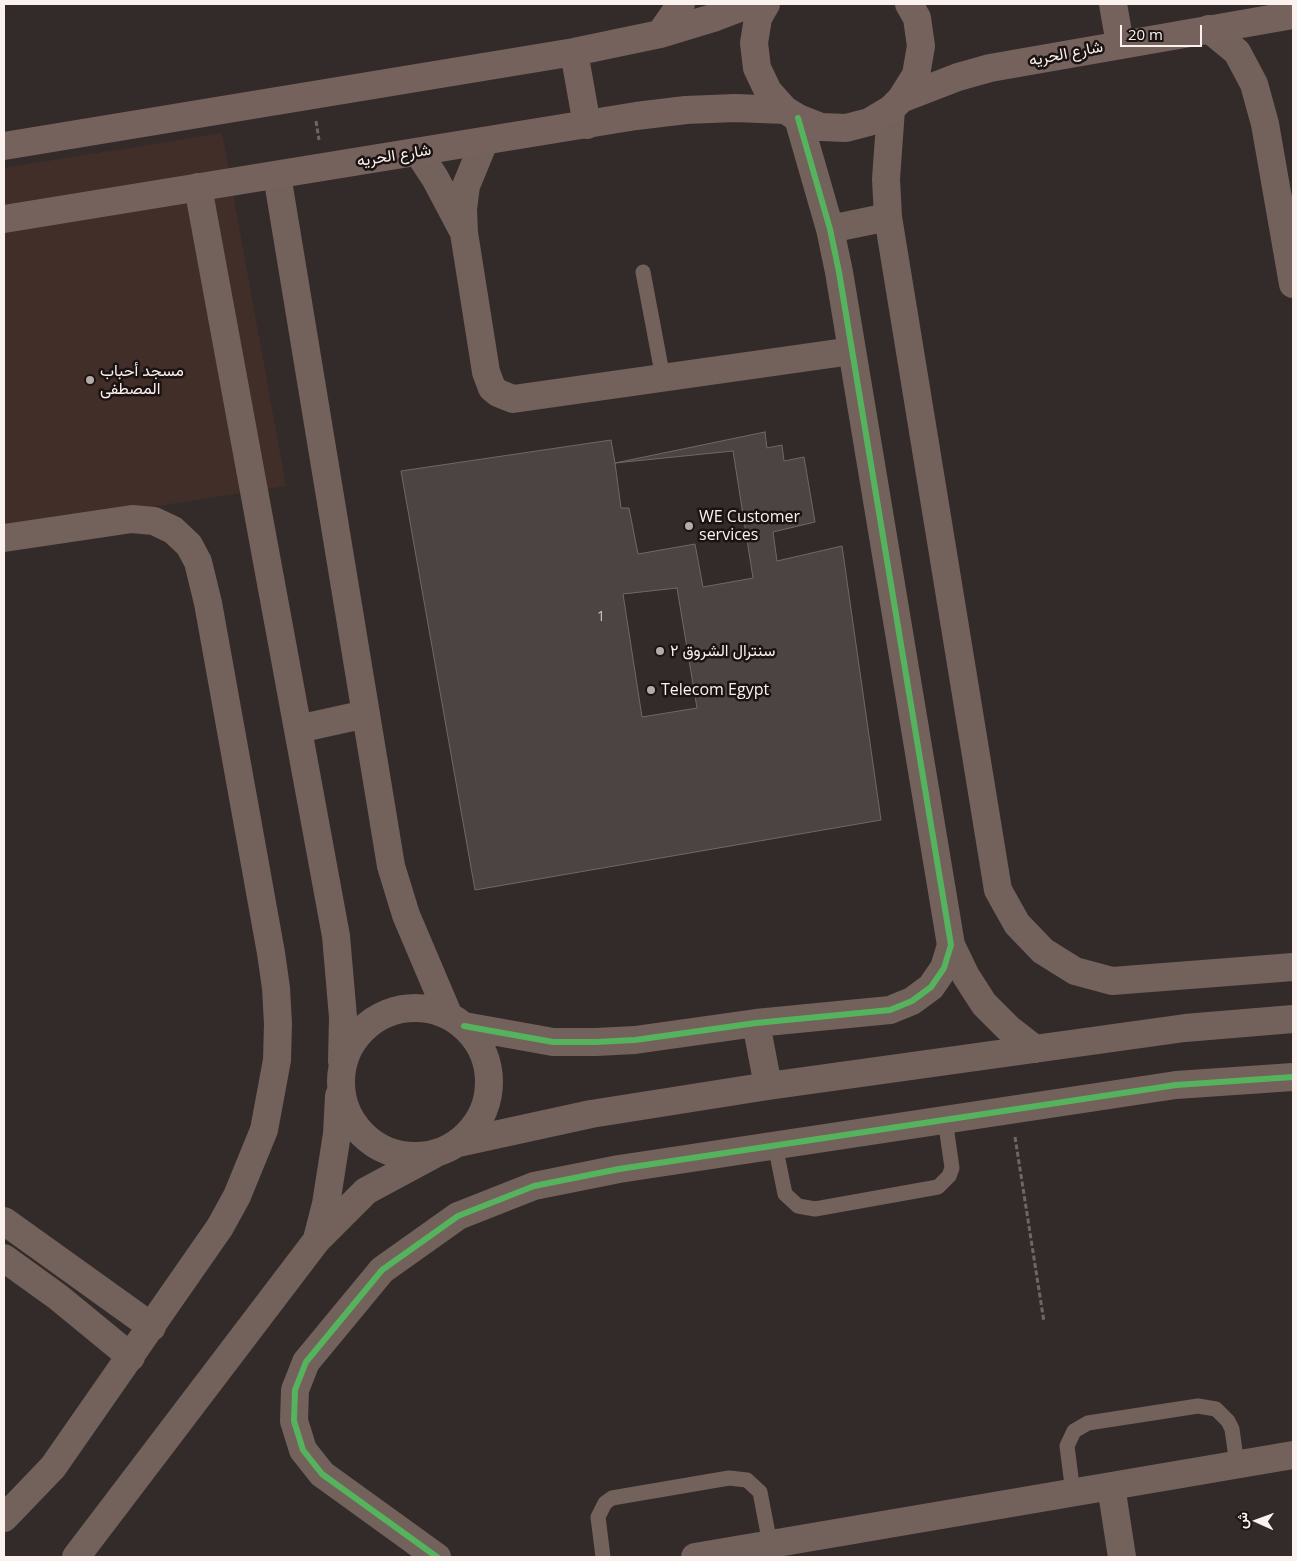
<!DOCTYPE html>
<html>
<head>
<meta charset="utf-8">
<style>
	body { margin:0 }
	#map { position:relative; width:1297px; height:1561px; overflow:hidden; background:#332b29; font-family:"Open Sans",Vazirmatn,sans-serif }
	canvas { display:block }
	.frame { position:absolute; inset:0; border:5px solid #fbf1ee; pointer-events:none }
	.north { position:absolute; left:1232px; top:1496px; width:50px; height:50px; -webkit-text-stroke:4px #1a1312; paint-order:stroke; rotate:272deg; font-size:14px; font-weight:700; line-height:20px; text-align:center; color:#fbf1ee }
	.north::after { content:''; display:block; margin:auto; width:18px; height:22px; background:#fbf1ee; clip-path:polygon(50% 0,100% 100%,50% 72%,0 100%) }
	.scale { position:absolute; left:1120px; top:25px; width:82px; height:22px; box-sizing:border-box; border:2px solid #fbf1ee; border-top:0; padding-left:6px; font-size:15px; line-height:18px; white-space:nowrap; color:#fbf1ee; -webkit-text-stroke:4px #1a1312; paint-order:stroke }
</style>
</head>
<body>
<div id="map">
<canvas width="1297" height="1561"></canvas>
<div class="frame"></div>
<div class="north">ش</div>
<div class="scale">20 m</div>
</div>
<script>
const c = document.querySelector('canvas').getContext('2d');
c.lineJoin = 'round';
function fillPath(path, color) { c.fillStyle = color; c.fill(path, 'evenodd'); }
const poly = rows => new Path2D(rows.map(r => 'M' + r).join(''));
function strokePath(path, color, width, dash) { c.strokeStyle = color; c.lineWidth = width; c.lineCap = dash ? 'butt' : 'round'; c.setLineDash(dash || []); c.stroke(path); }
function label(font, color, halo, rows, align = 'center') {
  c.font = font + ' "Open Sans",Vazirmatn,sans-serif'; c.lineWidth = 5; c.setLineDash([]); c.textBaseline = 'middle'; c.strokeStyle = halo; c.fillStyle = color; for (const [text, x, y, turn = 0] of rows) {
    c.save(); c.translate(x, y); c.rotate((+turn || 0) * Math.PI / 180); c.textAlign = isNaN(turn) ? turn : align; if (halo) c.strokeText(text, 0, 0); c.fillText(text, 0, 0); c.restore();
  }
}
const built = poly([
	[222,133,286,486,4,530,4,168]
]);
const building = poly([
	[765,432,767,448,782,445,784,461,804,457,815,522,773,532,777,561,842,546,881,820,475,890,401,471,611,440,615,463,765,432],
	[733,451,753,578,703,587,695,544,638,554,629,508,621,508,615,463,733,451],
	[677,588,697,708,642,717,623,594,677,588]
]);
const path = poly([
	[316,121,319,140],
	[1015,1137,1044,1322]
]);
const lane = poly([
	[643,272,663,378],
	[775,1145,785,1194,798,1206,815,1209,938,1187,949,1176,952,1168,945,1119],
	[1073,1493,1067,1446,1074,1431,1088,1423,1198,1406,1216,1409,1228,1421,1232,1429,1237,1465],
	[603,1557,598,1517,605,1503,612,1498,729,1478,747,1480,760,1492,770,1544]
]);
const street = poly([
	[1209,29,1237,52,1254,84,1265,124,1293,284],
	[891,109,886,179,888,217,998,890,1017,924,1043,951,1075,971,1112,981,1293,967],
	[484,142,466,186,463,209,464,233,486,372,492,388,498,393,513,399,852,351],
	[418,152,435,178,462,229],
	[277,175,391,866,406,915,448,1014],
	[198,187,336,936,343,1017,342,1061],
	[830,229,888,217],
	[4,538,132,519,154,521,173,530,189,545,198,562,208,603,271,953,276,988,278,1024,277,1060,264,1130,237,1196,220,1227,53,1467,4,1518],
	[298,729,366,714],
	[951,945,966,976,984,1004,1008,1028,1035,1049],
	'341 1082a74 74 0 1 1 148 0a74 74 0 1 1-148 0Z',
	[756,1023,768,1086],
	[464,1026,553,1042,596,1042,635,1040,756,1023,890,1010,912,1001,931,987,944,968,951,945,839,272,830,229,798,118],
	[458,1143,591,1114,768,1086,1185,1028,1293,1019],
	[4,1221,152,1327],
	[317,1239,326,1204,337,1134,339,1096],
	[4,1258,58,1297,131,1357],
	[1111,1486,1122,1557],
	[76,1557,317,1240,366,1191,433,1155],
	[437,1557,322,1474,303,1450,294,1421,295,1390,306,1362,382,1270,458,1216,534,1186,619,1169,1176,1085,1293,1077],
	[695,1557,1293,1455]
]);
const secondary = poly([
	[766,4,758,18,754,43,757,68,768,91,785,110,798,118,821,127,846,128,869,122,891,109,901,99,916,75,921,46,917,18,909,4],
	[1113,4,1120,44],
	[660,34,681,4],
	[574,52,587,125],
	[901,99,958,77,990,68,1293,15],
	[4,146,574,52,660,34,716,17,750,4],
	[4,219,636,116,686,110,735,108,785,110]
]);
const cycleway = poly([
	[464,1026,553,1042,596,1042,635,1040,756,1023,890,1010,912,1001,931,987,944,968,951,945,839,272,830,229,798,118],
	[437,1557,322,1474,303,1450,294,1421,295,1390,306,1362,382,1270,458,1216,534,1186,619,1169,1176,1085,1293,1077]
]);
const markers = [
	[90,380,5,"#b5aca9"],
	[689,526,5,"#b5aca9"],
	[660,651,5,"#b5aca9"],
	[651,690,5,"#b5aca9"]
];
const numberNames = [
	["1",601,617]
];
const streetNames = [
	["شارع الحريه",1066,54,-11],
	["شارع الحريه",394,156,-9]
];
const poiNames = [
	["مسجد أحباب",100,371],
	["المصطفى",100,389],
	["WE Customer",699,517],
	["services",699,535],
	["سنترال الشروق ٢",670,651],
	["Telecom Egypt",661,690]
];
fillPath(built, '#422e29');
fillPath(building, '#4b4442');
strokePath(building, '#6f6866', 1);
strokePath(path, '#726561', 3, [5, 2.5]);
strokePath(lane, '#73615b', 15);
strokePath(street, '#73615b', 28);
strokePath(secondary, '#75625d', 28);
strokePath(cycleway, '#56b35d', 6);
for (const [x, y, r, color] of markers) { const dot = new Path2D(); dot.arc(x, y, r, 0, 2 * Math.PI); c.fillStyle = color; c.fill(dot); strokePath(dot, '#1a1312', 2); }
label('14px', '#cfc6c3', null, numberNames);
label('16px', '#fbf1ee', '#1a1312', streetNames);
label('16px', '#fbf1ee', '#1a1312', poiNames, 'left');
</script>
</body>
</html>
